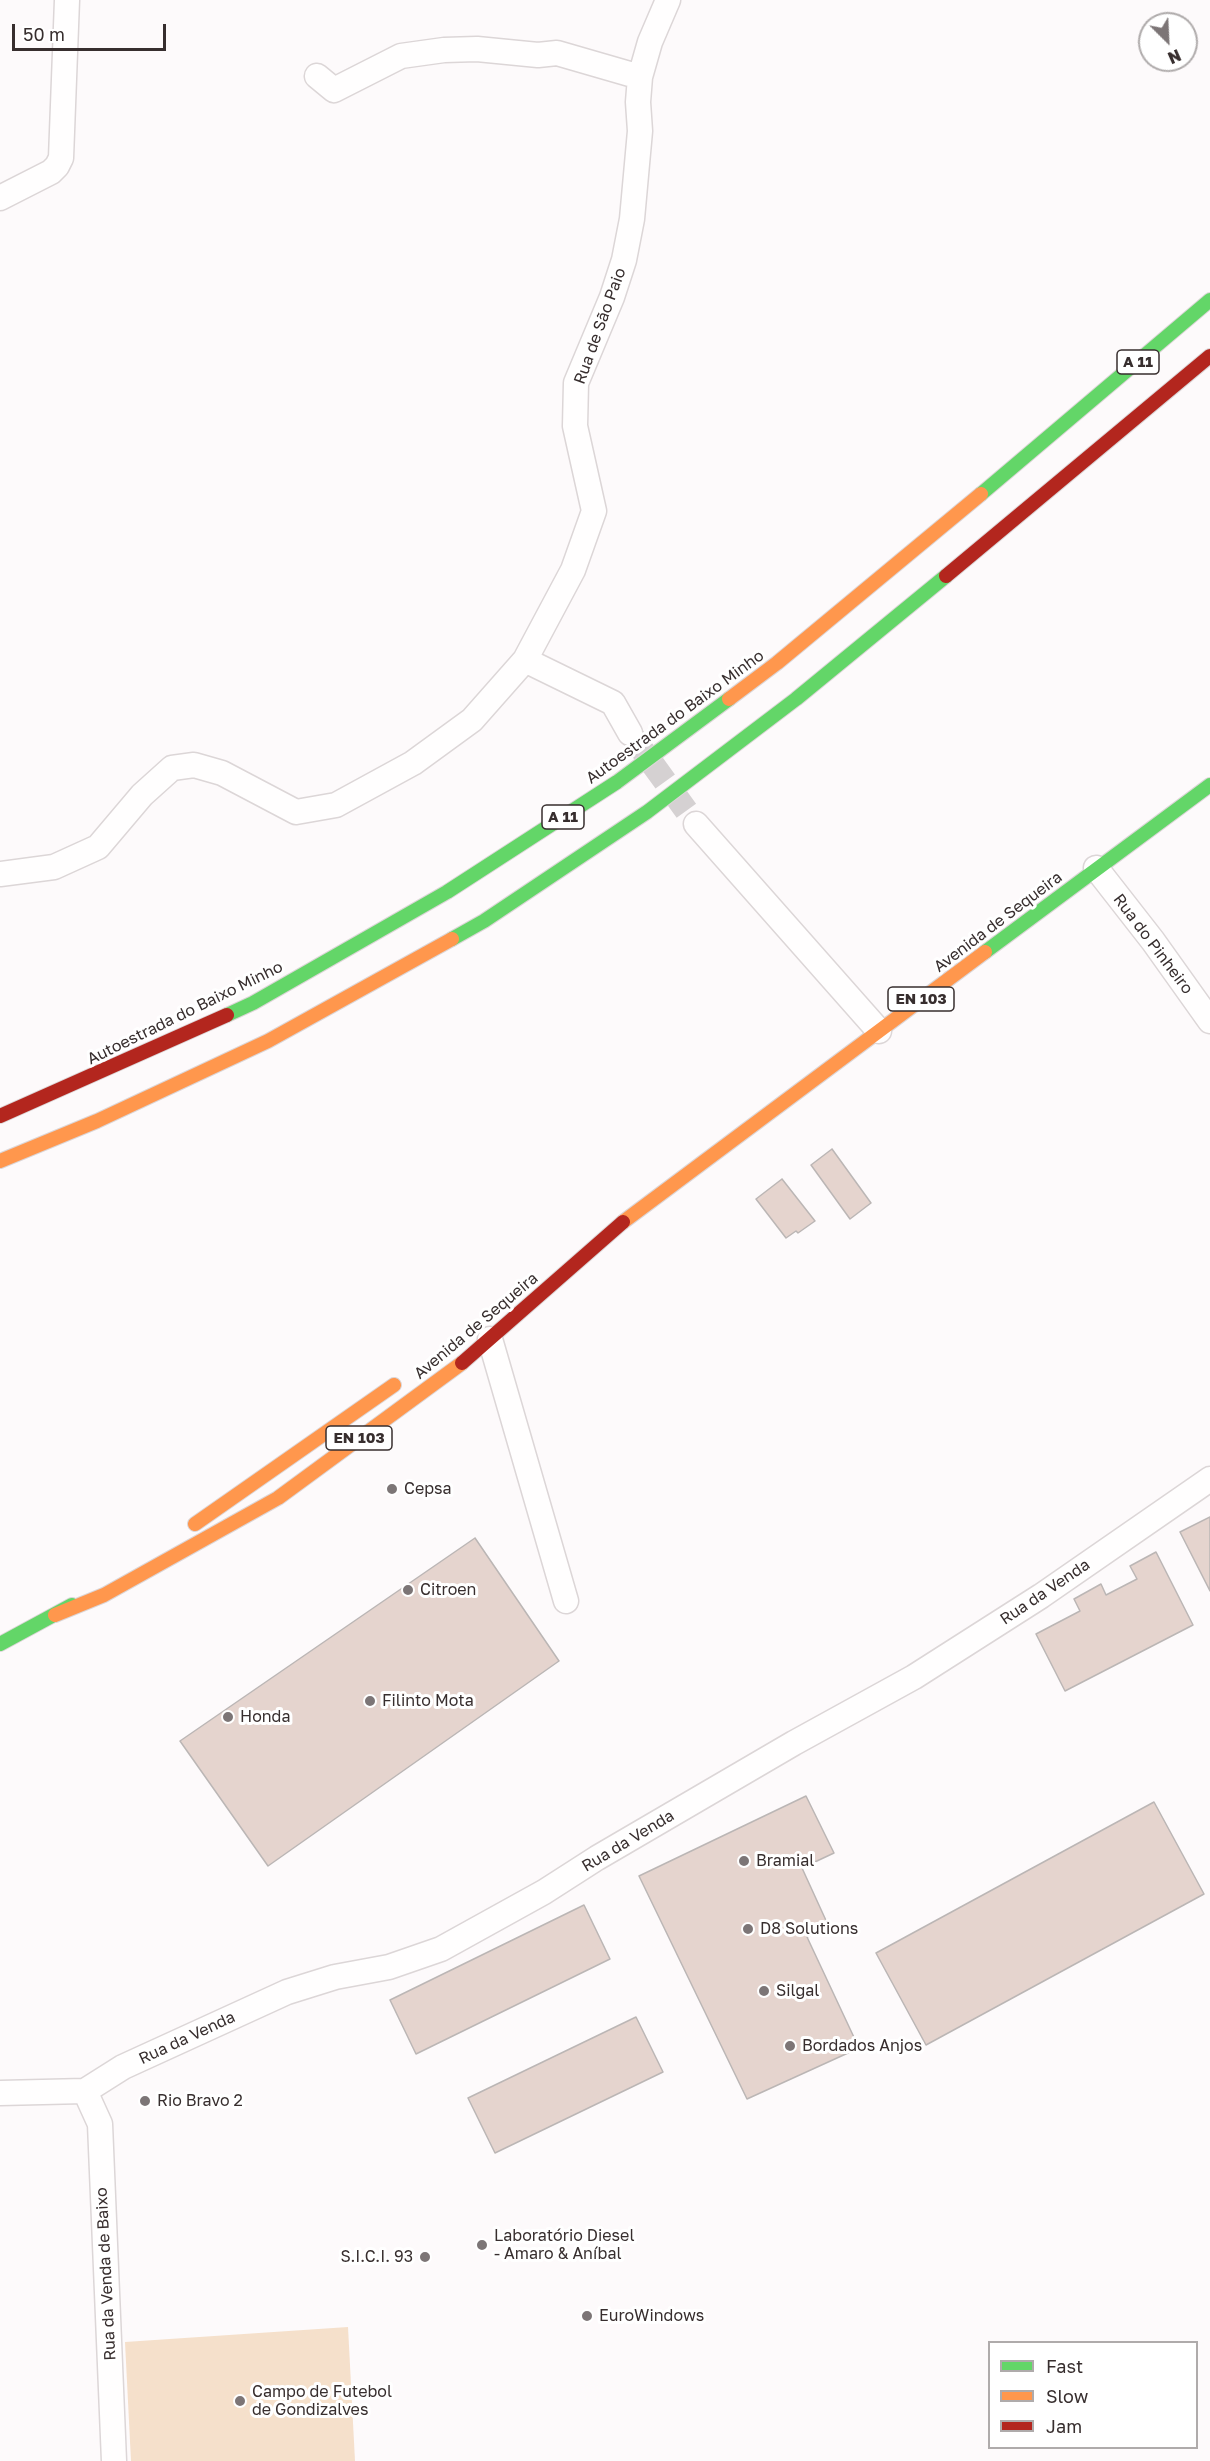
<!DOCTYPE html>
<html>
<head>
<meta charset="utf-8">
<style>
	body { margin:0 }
	#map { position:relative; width:1210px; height:2461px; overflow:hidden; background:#fdfafb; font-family:"Golos Text",sans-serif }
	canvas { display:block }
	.legend { position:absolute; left:988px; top:2341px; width:210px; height:108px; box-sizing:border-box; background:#fff; border:2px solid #afabab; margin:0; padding:8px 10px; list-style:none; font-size:18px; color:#372e2e }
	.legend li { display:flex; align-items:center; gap:12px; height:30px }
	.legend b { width:30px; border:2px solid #afabab }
	.north { position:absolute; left:1138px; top:12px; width:60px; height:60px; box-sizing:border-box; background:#fff; border:2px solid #afabab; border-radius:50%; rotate:156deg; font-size:16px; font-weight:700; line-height:24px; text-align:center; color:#372e2e }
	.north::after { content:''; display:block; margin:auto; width:21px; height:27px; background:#7c7576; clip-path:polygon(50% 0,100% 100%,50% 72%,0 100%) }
	.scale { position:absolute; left:12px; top:24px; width:154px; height:27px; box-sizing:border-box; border:3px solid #372e2e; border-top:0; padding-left:8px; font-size:18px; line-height:21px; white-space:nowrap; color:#372e2e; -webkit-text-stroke:4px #fff; paint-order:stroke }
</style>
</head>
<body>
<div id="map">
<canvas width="1210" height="2461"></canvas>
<ul class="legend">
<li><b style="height:8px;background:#63d668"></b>Fast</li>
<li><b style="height:8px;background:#ff974d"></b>Slow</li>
<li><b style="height:8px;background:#b3261e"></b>Jam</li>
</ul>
<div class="north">N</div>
<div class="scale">50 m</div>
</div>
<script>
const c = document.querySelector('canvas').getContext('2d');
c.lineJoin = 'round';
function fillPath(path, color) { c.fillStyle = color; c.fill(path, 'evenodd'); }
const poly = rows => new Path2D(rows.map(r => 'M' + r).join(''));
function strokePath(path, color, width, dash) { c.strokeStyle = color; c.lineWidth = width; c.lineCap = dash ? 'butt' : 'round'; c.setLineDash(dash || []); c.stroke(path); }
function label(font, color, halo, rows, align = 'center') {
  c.font = font + ' "Golos Text",sans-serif'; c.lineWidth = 6; c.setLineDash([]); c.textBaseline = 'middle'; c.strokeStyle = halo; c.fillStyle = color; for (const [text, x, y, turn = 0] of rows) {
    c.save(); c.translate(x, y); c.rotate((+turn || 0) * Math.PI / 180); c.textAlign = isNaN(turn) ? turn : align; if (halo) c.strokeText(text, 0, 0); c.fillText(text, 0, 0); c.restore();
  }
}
const green = poly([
	[348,2327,355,2461,131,2461,125,2342]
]);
const building = poly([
	[832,1149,871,1203,850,1219,811,1165,832,1149],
	[782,1179,815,1221,798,1233,796,1231,786,1238,756,1199,782,1179],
	[1210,1517,1210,1591,1180,1532,1210,1517],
	[475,1538,559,1661,268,1866,180,1741,475,1538],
	[1156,1552,1193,1625,1065,1691,1036,1634,1080,1611,1074,1599,1101,1584,1106,1595,1137,1579,1130,1566,1156,1552],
	[806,1796,834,1853,802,1868,829,1927,807,1937,859,2048,747,2099,639,1876,806,1796],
	[1154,1802,1204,1894,926,2045,876,1953,1154,1802],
	[584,1905,610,1959,416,2054,390,2000,584,1905],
	[636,2017,663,2072,495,2153,468,2098,636,2017]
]);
const streetTunnel = poly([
	[630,733,696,824]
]);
const street = poly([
	[317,76,334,90,401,56,444,50,477,49,538,55,557,53,640,77],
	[0,198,51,172,57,166,61,158,67,0],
	[525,660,613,703,630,733],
	[696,824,879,1031],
	[1096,868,1153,941,1210,1021],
	[0,874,54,867,98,847,142,795,172,768,194,765,222,773,296,812,336,805,413,763,472,720,525,660,573,570,594,511,575,426,576,383,612,297,624,260,632,219,640,131,638,102,640,77,650,42,668,0],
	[490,1339,566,1601],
	[85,2091,100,2124,114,2461],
	[0,2093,85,2091,123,2067,287,1992,335,1977,389,1967,441,1949,544,1892,597,1858,794,1743,914,1677,1041,1596,1210,1479]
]);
const fast = poly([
	[981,494,1210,300],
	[452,939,484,921,647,812,796,699,946,576],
	[985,952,1210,785],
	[227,1015,253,1003,447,892,617,782,729,699],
	[0,1644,72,1605]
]);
const slow = poly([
	[729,699,777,663,981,494],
	[0,1161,97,1121,268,1041,452,939],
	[623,1222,985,952],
	[195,1524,394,1385],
	[55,1615,104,1595,278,1498,462,1363]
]);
const jam = poly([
	[946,576,1210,356],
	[0,1116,227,1015],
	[462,1363,623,1222]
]);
const markers = [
	[392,1489,6,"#7c7576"],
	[408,1590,6,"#7c7576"],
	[370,1701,6,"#7c7576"],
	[228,1717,6,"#7c7576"],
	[744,1861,6,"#7c7576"],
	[748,1929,6,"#7c7576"],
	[764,1991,6,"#7c7576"],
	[790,2046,6,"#7c7576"],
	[145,2101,6,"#7c7576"],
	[482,2245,6,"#7c7576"],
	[425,2257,6,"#7c7576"],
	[587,2316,6,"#7c7576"],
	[240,2401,6,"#7c7576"]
];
const shields = [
	[1138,362,42],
	[563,817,42],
	[921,999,66],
	[359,1438,66]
];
const shieldNames = [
	["A 11",1138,362],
	["A 11",563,817],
	["EN 103",921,999],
	["EN 103",359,1438]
];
const streetNames = [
	["Rua de São Paio",600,326,-70],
	["Autoestrada do Baixo Minho",675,717,-36],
	["Avenida de Sequeira",998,922,-37],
	["Rua do Pinheiro",1153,944,53],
	["Autoestrada do Baixo Minho",185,1013,-26],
	["Avenida de Sequeira",476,1326,-40],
	["Rua da Venda",1045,1592,-34],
	["Rua da Venda",628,1841,-31],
	["Rua da Venda",187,2038,-25],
	["Rua da Venda de Baixo",106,2274,-93]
];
const poiNames = [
	["Cepsa",404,1489],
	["Citroen",420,1590],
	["Filinto Mota",382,1701],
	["Honda",240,1717],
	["Bramial",756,1861],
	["D8 Solutions",760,1929],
	["Silgal",776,1991],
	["Bordados Anjos",802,2046],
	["Rio Bravo 2",157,2101],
	["Laboratório Diesel",494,2236],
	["- Amaro & Aníbal",494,2254],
	["S.I.C.I. 93",413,2257,"right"],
	["EuroWindows",599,2316],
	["Campo de Futebol",252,2392],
	["de Gondizalves",252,2410]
];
fillPath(green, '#f5e0cb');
fillPath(building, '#e5d4ce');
strokePath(building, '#bbb6b5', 1.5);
strokePath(streetTunnel, '#d5d1d2', 24, [24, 12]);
strokePath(street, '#dcd6d7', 27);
strokePath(fast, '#dcd6d7', 16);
strokePath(slow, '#dcd6d7', 16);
strokePath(jam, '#dcd6d7', 16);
strokePath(street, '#fffefe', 24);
strokePath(fast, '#63d668', 14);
strokePath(slow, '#ff974d', 14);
strokePath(jam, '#b3261e', 14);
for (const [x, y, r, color] of markers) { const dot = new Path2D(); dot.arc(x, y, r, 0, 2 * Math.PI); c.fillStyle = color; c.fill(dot); strokePath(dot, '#fff', 2); }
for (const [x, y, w] of shields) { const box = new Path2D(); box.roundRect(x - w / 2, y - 12, w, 24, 4.5); c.fillStyle = '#fff'; c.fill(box); strokePath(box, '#372e2e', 1.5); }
label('bold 15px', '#372e2e', null, shieldNames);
label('16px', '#372e2e', '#fff', streetNames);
label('16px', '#372e2e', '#fff', poiNames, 'left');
</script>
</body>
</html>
